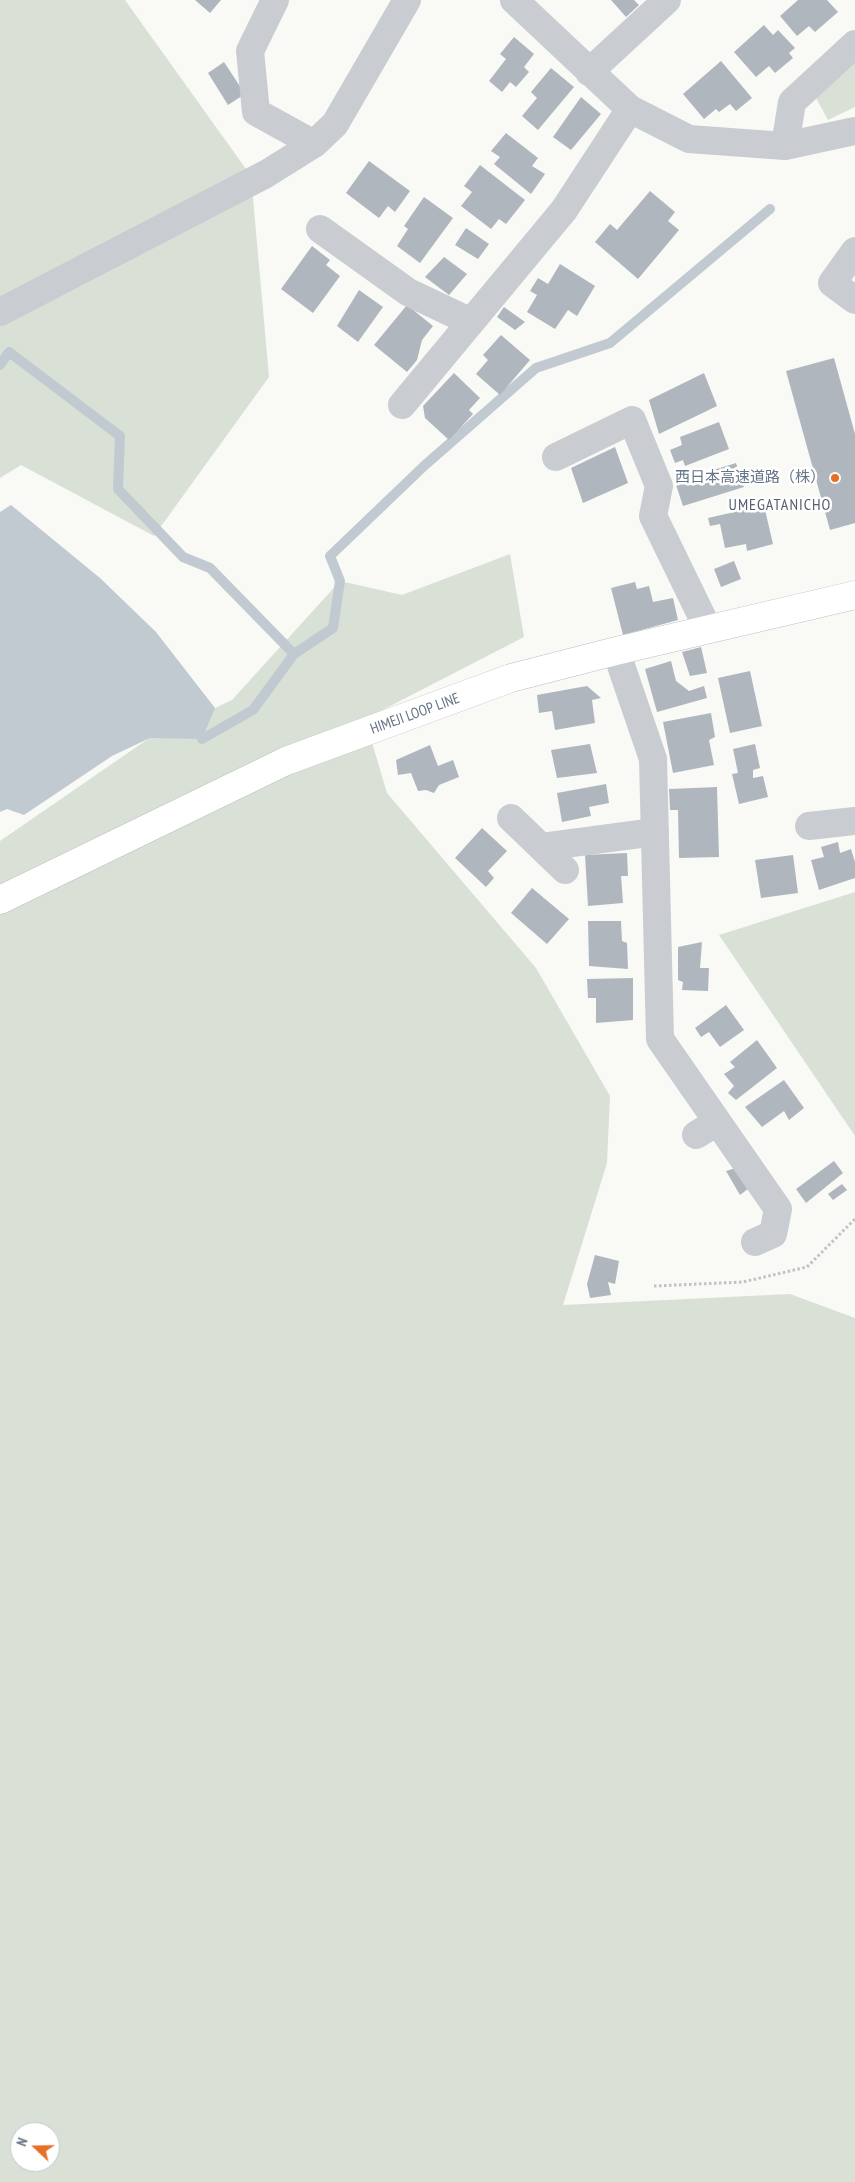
<!DOCTYPE html>
<html>
<head>
<meta charset="utf-8">
<style>
	body { margin:0 }
	#map { position:relative; width:855px; height:2182px; overflow:hidden; background:#f9f9f6; font-family:"PT Sans Narrow",sans-serif }
	canvas { display:block }
	.north { position:absolute; left:10px; top:2122px; width:50px; height:50px; box-sizing:border-box; background:#fff; border:1px solid #c2c8cf; border-radius:50%; rotate:291deg; font-size:14px; font-weight:700; line-height:20px; text-align:center; color:#677588 }
	.north::after { content:''; display:block; margin:auto; width:18px; height:22px; background:#e77028; clip-path:polygon(50% 0,100% 100%,50% 72%,0 100%) }
</style>
</head>
<body>
<div id="map">
<canvas width="855" height="2182"></canvas>
<div class="north">N</div>
</div>
<script>
const c = document.querySelector('canvas').getContext('2d');
c.lineJoin = 'round';
function fillPath(path, color) { c.fillStyle = color; c.fill(path, 'evenodd'); }
const poly = rows => new Path2D(rows.map(r => 'M' + r).join(''));
function strokePath(path, color, width, dash) { c.strokeStyle = color; c.lineWidth = width; c.lineCap = dash ? 'butt' : 'round'; c.setLineDash(dash || []); c.stroke(path); }
function label(font, color, halo, rows, align = 'center') {
  c.font = font + ' "PT Sans Narrow","Noto Sans JP",sans-serif'; c.lineWidth = 5; c.setLineDash([]); c.textBaseline = 'middle'; c.strokeStyle = halo; c.fillStyle = color; for (const [text, x, y, turn = 0] of rows) {
    c.save(); c.translate(x, y); c.rotate((+turn || 0) * Math.PI / 180); c.textAlign = isNaN(turn) ? turn : align; if (halo) c.strokeText(text, 0, 0); c.fillText(text, 0, 0); c.restore();
  }
}
const green = poly([
	[0,0,125,0,251,176,269,377,154,536,21,465,0,478],
	[855,62,855,107,828,120,816,98],
	[510,554,524,637,365,719,387,793,536,968,610,1096,607,1163,563,1305,790,1294,855,1318,855,2182,0,2182,0,841,148,739,232,700,340,581,402,595],
	[20,2132,50,2132,50,2162,20,2162],
	[855,892,855,1136,719,935]
]);
const water = poly([
	[11,505,100,578,156,632,215,708,202,739,150,738,112,756,24,815,7,809,0,812,0,512]
]);
const stream = poly([
	[0,365,9,352,120,436,118,489,183,557,210,568,294,654],
	[202,739,253,710,294,654,333,628,340,581,330,556,424,466,536,368,610,343,770,209]
]);
const building = poly([
	[195,0,221,0,210,13],
	[611,0,634,0,639,5,626,17],
	[798,0,827,0,838,12,815,32,809,26,797,36,780,16],
	[764,25,773,35,778,30,795,48,789,53,793,58,775,73,769,66,756,77,734,52],
	[514,37,534,54,524,67,529,72,516,87,510,82,502,92,489,81,506,59,500,54],
	[721,61,752,98,736,111,730,104,719,112,716,109,704,119,683,94],
	[224,62,245,94,228,105,208,73],
	[551,68,574,87,538,130,522,116,537,98,531,92],
	[581,97,601,114,571,150,553,137],
	[506,133,538,158,532,166,545,174,531,194,494,164,500,157,491,151],
	[369,161,410,191,395,212,388,206,379,218,346,193],
	[480,165,525,200,506,224,499,219,491,229,461,206,472,192,464,186],
	[650,191,675,212,668,221,679,230,638,279,595,242,610,224,617,230],
	[424,197,453,218,420,263,397,246,408,229,404,226],
	[466,228,489,244,478,259,455,245],
	[312,246,330,260,326,265,340,276,313,313,281,289],
	[444,257,467,274,449,295,425,277],
	[560,264,595,286,577,316,568,310,555,329,527,312,537,295,530,291,538,278,548,284],
	[359,290,383,307,358,342,337,326],
	[407,305,433,326,422,340,417,360,407,372,374,345],
	[504,307,525,322,515,330,497,317],
	[501,335,530,360,500,395,476,374,488,360,483,355],
	[834,358,855,434,855,523,830,530,786,371],
	[454,373,480,398,469,410,473,414,449,440,425,418,423,406],
	[704,373,717,406,659,434,649,400],
	[719,422,729,449,685,466,683,460,675,463,670,450,682,445,680,437],
	[615,447,628,483,583,503,571,468],
	[736,463,744,487,683,506,675,482],
	[762,497,773,544,747,551,746,544,725,548,720,524,710,526,708,518,739,511,737,504],
	[734,561,741,579,721,587,714,569],
	[635,582,637,589,649,586,653,602,673,598,678,620,623,635,611,588],
	[701,647,707,673,690,676,682,652],
	[671,661,676,681,689,691,704,686,707,698,657,712,645,669],
	[750,671,762,726,730,733,718,678],
	[587,686,601,698,592,700,595,723,555,730,552,711,539,713,537,695],
	[711,713,715,737,709,740,714,765,673,773,663,722],
	[590,744,597,773,557,778,551,750],
	[755,744,760,768,753,770,753,778,763,776,768,797,739,804,732,774,738,773,733,749],
	[430,745,438,766,453,760,459,777,439,785,434,793,426,790,418,791,411,773,398,775,396,760],
	[606,784,609,803,589,807,591,816,562,822,557,793],
	[717,787,719,857,679,858,678,810,670,810,669,789],
	[482,828,507,851,488,871,494,878,486,887,455,858],
	[838,842,840,853,851,849,855,862,855,878,819,890,811,860,824,857,821,847],
	[627,853,628,876,621,876,623,903,588,906,585,855],
	[793,855,798,893,761,898,755,860],
	[532,888,569,919,547,944,511,913],
	[588,921,621,921,622,941,627,943,628,969,589,966],
	[702,942,700,968,709,968,708,991,682,990,683,982,678,980,678,947],
	[633,978,633,1020,596,1023,596,998,588,998,587,979],
	[726,1005,744,1030,720,1047,709,1032,701,1037,695,1028],
	[757,1040,777,1068,736,1100,728,1093,734,1086,724,1074,735,1067,730,1062],
	[784,1080,804,1108,789,1120,784,1111,762,1127,745,1107],
	[834,1161,843,1173,806,1203,796,1189],
	[736,1168,749,1188,740,1195,726,1171],
	[842,1184,847,1190,833,1200,828,1194],
	[595,1255,619,1261,615,1284,608,1282,611,1295,590,1298,587,1284]
]);
const path = poly([
	[654,1286,743,1282,807,1267,855,1219]
]);
const minor = poly([
	[275,0,250,51,256,112,314,144],
	[514,0,630,109,689,139,785,146,855,131],
	[589,72,667,0],
	[785,146,792,102,855,44],
	[320,229,408,292,471,322],
	[855,251,832,283,855,300],
	[0,312,266,174,314,144,335,124,407,0],
	[402,405,564,210,630,109],
	[556,457,632,420,659,486,653,516,708,629],
	[616,651,653,759,660,1039,778,1209,773,1234,755,1242],
	[511,818,565,870],
	[809,826,855,821],
	[542,847,655,832],
	[696,1135,717,1122]
]);
const major = poly([
	[0,900,286,761,511,678,616,651,855,595]
]);
const markers = [
	[835,478,5,"#e77028"]
];
const poiNames = [
	["西日本高速道路（株）",825,478]
];
const streetNames = [
	["HIMEJI LOOP LINE",415,714,-20]
];
const neighbourhoodNames = [
	["UMEGATANICHO",780,505]
];
fillPath(green, '#d9e1d7');
fillPath(water, '#c2cad1');
strokePath(stream, '#c2cad1', 10);
fillPath(building, '#afb6bd');
strokePath(major, '#babdc2', 29);
strokePath(path, '#c0c2c5', 3, [2.5, 2.5]);
strokePath(minor, '#c9ccd0', 28);
strokePath(major, '#fff', 28);
for (const [x, y, r, color] of markers) { const dot = new Path2D(); dot.arc(x, y, r, 0, 2 * Math.PI); c.fillStyle = color; c.fill(dot); strokePath(dot, '#fff', 2); }
label('15px', '#677588', '#fff', poiNames, 'right');
label('15px', '#677588', '#fff', streetNames);
c.letterSpacing = '1px';
label('16px', '#555f6d', '#fff', neighbourhoodNames);
c.letterSpacing = '0px';
</script>
</body>
</html>
